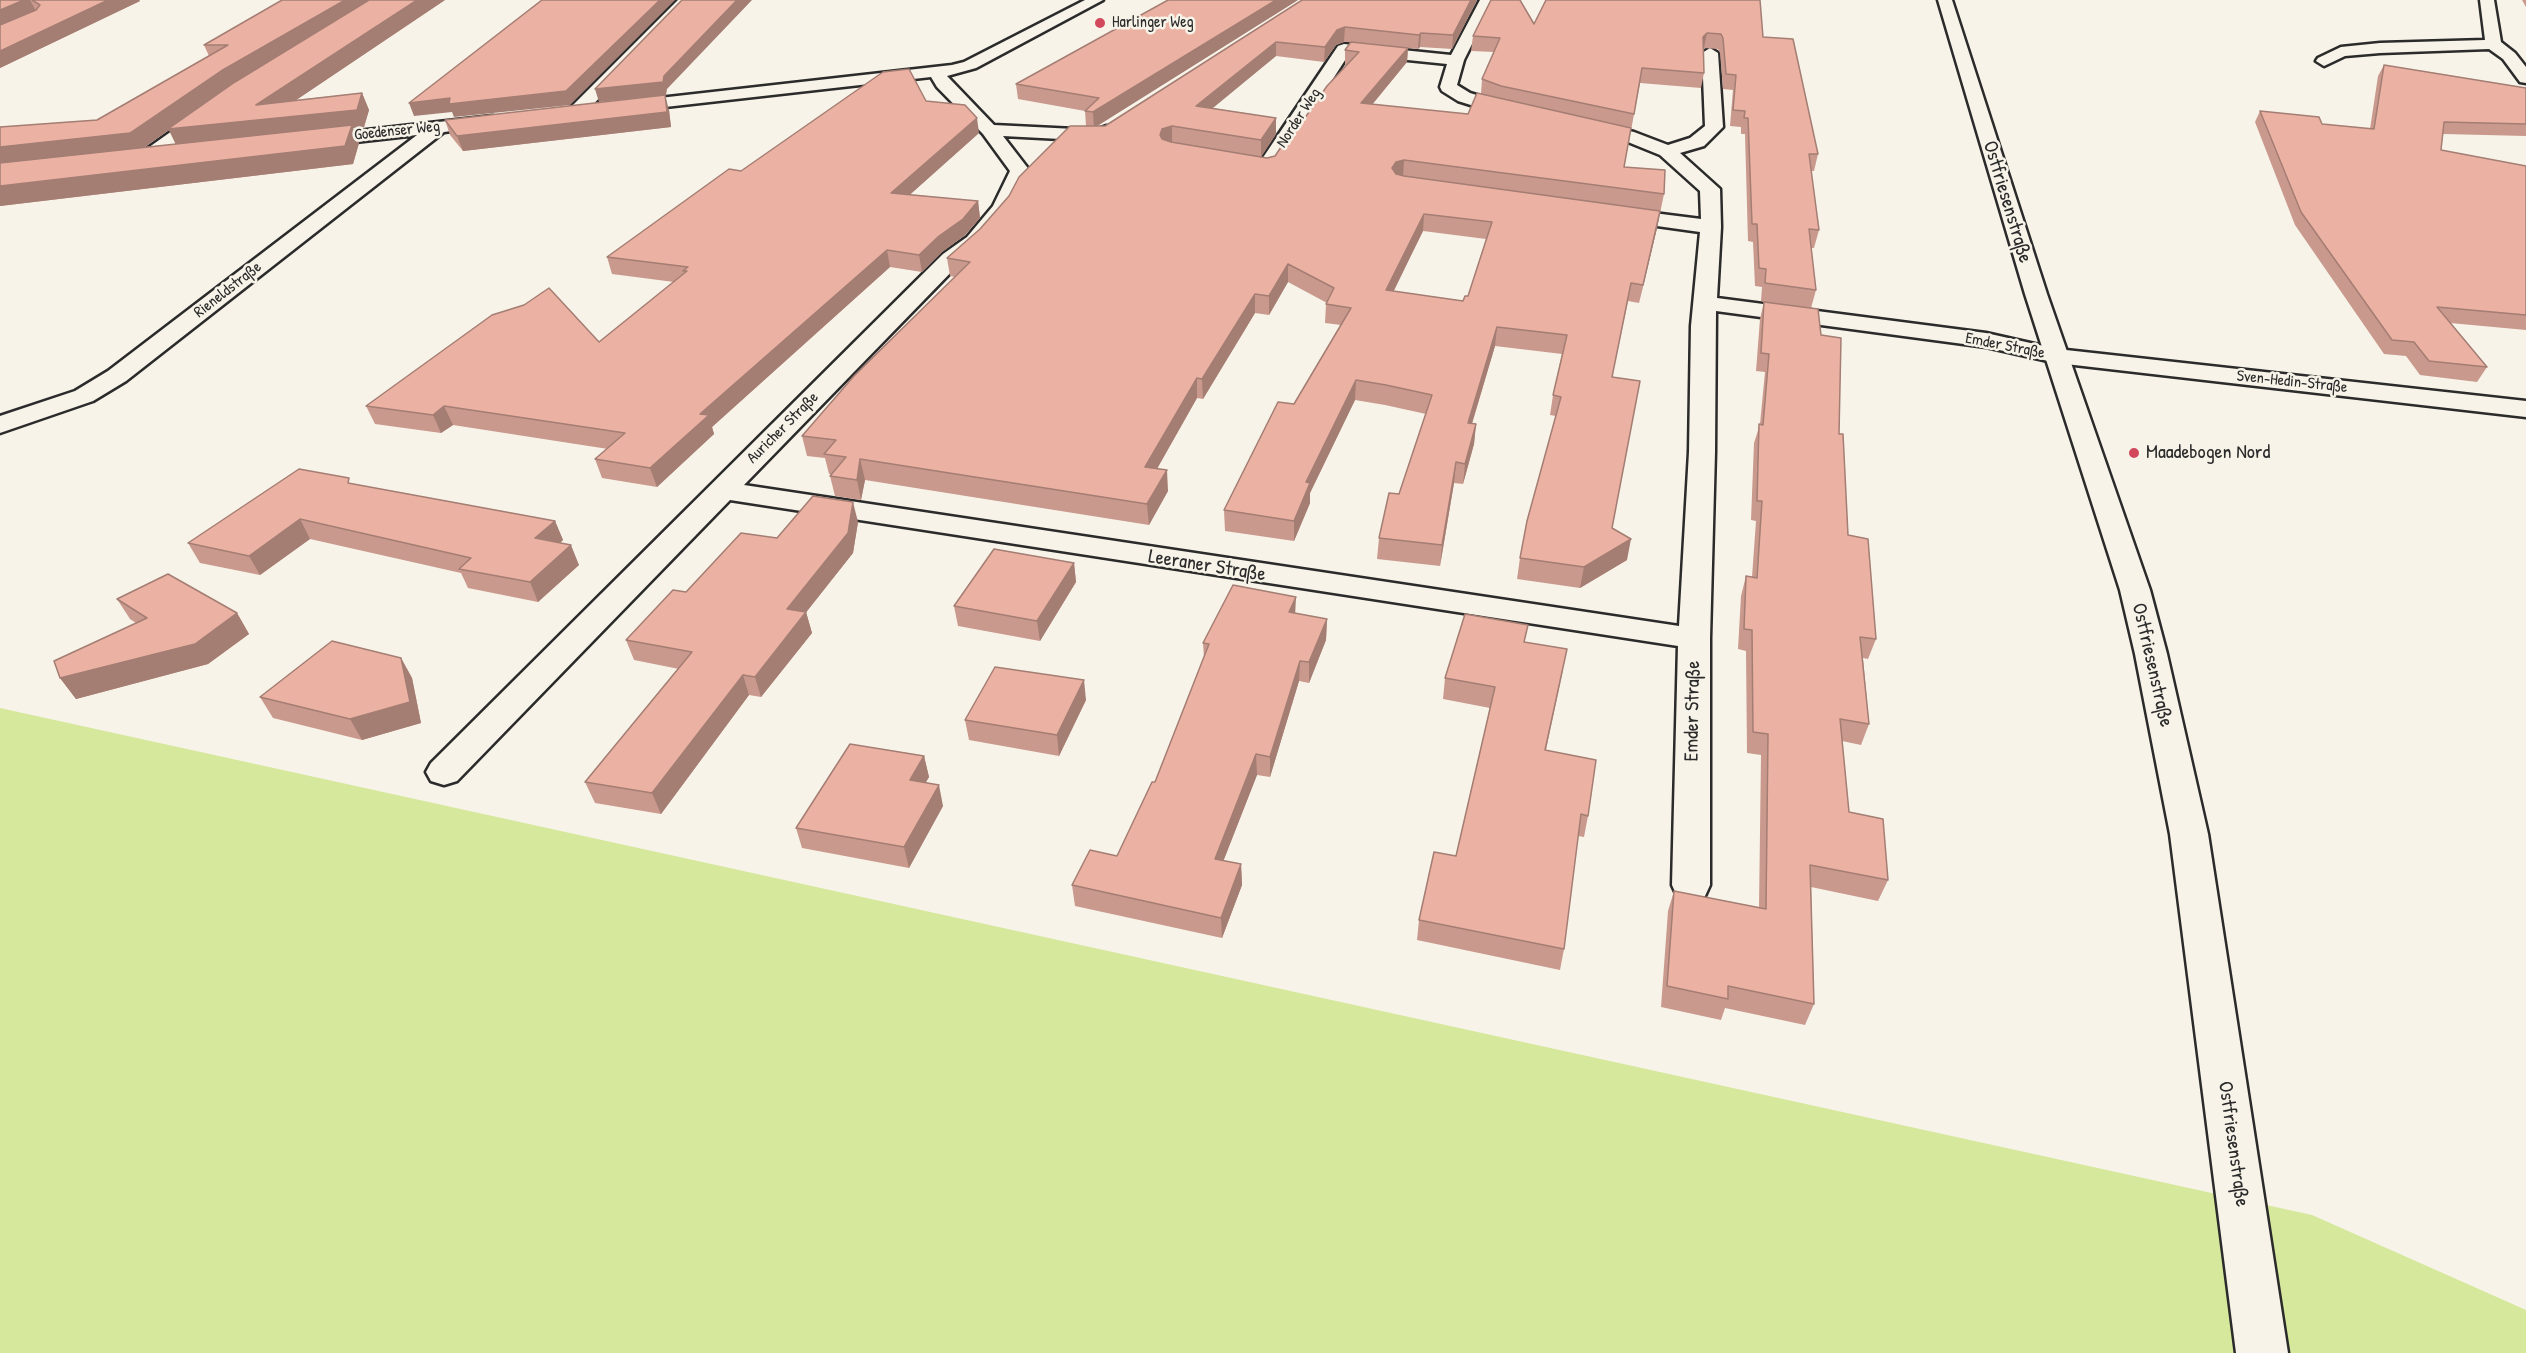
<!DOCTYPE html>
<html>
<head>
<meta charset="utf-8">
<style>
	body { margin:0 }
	canvas { display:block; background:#f7f3e8 }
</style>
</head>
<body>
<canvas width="2526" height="1353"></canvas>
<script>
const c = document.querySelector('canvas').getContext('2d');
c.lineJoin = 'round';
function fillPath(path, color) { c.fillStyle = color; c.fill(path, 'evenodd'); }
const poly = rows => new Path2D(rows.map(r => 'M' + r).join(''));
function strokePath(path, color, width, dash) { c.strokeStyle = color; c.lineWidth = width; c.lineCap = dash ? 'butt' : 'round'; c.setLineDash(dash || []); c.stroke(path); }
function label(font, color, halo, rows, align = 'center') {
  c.font = font + ' "Patrick Hand",sans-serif'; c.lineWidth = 5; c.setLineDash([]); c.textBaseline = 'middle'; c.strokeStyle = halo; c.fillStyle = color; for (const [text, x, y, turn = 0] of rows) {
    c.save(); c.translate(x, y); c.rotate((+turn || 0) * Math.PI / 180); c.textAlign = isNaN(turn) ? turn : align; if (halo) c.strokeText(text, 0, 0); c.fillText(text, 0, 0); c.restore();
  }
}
const green = poly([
	[0,708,2312,1215,2526,1310,2526,1353,0,1353]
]);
const minor = poly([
	[678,0,693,0,583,115,571,115,568,111,571,107,678,0],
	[1085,0,1103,0,976,68,947,76,994,125,1095,130,1106,126,1112,127,1115,131,1112,135,1099,141,1003,136,1030,171,1009,212,981,245,959,264,744,485,1679,626,1689,452,1691,326,1700,232,1614,220,1607,218,1604,214,1607,210,1614,208,1701,219,1700,191,1660,155,1623,140,1580,131,1577,127,1580,123,1586,122,1634,132,1668,145,1690,138,1705,126,1702,53,1710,48,1718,53,1723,127,1704,146,1680,153,1720,189,1721,227,1717,298,1986,333,2057,349,2526,401,2526,417,2057,363,1986,347,1716,311,1715,452,1710,638,1710,885,1705,896,1691,900,1677,896,1672,885,1678,646,730,500,457,781,444,785,431,781,426,772,431,763,943,254,967,237,993,206,1010,171,983,134,937,87,931,77,621,112,615,111,612,107,615,103,952,65,964,62,1085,0],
	[1480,0,1494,0,1464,60,1457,85,1470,93,1521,109,1524,113,1521,117,1509,117,1458,101,1442,91,1440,87,1447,64,1349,54,1274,170,1267,172,1236,167,1229,165,1227,161,1229,157,1236,155,1262,159,1338,46,1344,44,1451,55,1480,0],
	[2480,0,2494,0,2501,42,2515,53,2526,67,2526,83,2520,82,2503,59,2489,49,2380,53,2345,56,2324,66,2316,61,2318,58,2341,47,2380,43,2485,40,2480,0],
	[209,108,215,109,218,113,215,117,152,163,138,163,136,159,138,155,203,109,209,108],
	[492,116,498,117,501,121,498,125,444,132,126,381,93,401,0,433,0,416,75,391,108,371,417,135,311,147,304,145,302,141,304,137,492,116]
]);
const secondary = poly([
	[1938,0,1952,0,2047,294,2150,590,2167,654,2208,834,2288,1353,2236,1353,2170,834,2135,654,2120,590,2025,294,1938,0]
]);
const wall = poly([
	[0,0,139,0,140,1,0,68],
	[445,0,296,100,362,93,369,110,364,127,353,128,359,143,353,164,0,206,0,127,97,120,209,56,204,45],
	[169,130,176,144,144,147],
	[1168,0,1298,0,1097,126,1105,126,1302,0,1477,0,1452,49,1420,47,1418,49,1408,48,1407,62,1372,105,1468,114,1481,94,1482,79,1494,52,1471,51,1473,36,1534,24,1546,0,1763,37,1818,154,1814,171,1811,171,1819,230,1814,248,1811,248,1816,290,1811,308,1821,335,1839,434,1848,535,1876,639,1868,659,1863,658,1869,724,1861,745,1842,741,1849,812,1888,880,1878,901,1811,887,1814,1004,1805,1025,1725,1008,1721,1020,1661,1007,1668,911,1674,891,1759,908,1761,755,1747,753,1746,651,1738,649,1741,596,1746,576,1752,577,1756,521,1751,520,1754,443,1760,424,1765,372,1756,371,1760,319,1764,302,1761,301,1762,287,1755,286,1753,242,1748,241,1745,134,1741,134,1741,127,1730,126,1733,90,1723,89,1720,53,1718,49,1703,48,1704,73,1701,88,1640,83,1624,167,1664,194,1657,228,1639,303,1628,301,1612,377,1612,528,1627,560,1580,588,1517,579,1520,558,1556,416,1550,415,1553,395,1562,354,1495,346,1472,424,1476,424,1474,444,1463,484,1454,483,1440,566,1377,559,1379,538,1399,494,1426,414,1385,405,1355,400,1310,493,1310,503,1294,541,1225,531,1224,510,1294,404,1341,325,1325,323,1326,304,1327,303,1288,282,1269,315,1255,313,1203,399,1197,398,1157,469,1168,491,1149,525,865,480,861,500,835,496,830,476,831,474,829,474,825,458,807,456,802,436,955,277,950,276,947,258,980,229,1086,126,1085,111,1018,99,1016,84],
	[1344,42,1350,42,1345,50,1345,65,1346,65,1302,122,1275,156,1267,158,1261,157,1276,134,1276,118,1212,108,1276,56,1324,62,1336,45],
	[1423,231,1486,239,1468,296,1463,301,1393,291],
	[2522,0,2526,0,2526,7],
	[2384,65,2526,88,2526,136,2443,134,2441,150,2526,166,2526,330,2450,323,2487,367,2477,382,2420,375,2406,356,2384,354,2295,225,2255,122,2260,111,2322,124,2370,129,2378,76],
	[926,101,979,133,909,195,978,201,980,218,965,235,942,252,922,272,890,267,712,427,714,434,657,487,602,478,595,459,608,449,453,425,441,433,375,424,366,406,599,342,674,282,612,274,607,257,741,171],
	[669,110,671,127,463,151,450,135,445,120],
	[352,484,555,521,563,540,560,543,579,565,538,602,468,588,461,573,310,539,260,575,200,563,188,543],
	[858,522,853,553,806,612,812,633,761,697,749,695,661,814,595,803,585,782,679,669,634,660,626,640,686,592,777,538],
	[1074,563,1076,582,1040,641,958,626,954,606],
	[117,599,237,613,249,634,208,664,76,699,60,678,136,623,130,619],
	[1295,614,1327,619,1326,640,1309,683,1299,681,1270,777,1257,775,1223,861,1241,864,1242,885,1222,938,1075,906,1072,885,1117,856,1155,782,1204,658,1203,643],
	[1526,642,1563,670,1546,750,1588,816,1584,837,1578,836,1564,949,1560,970,1417,940,1419,920,1456,856,1490,708,1443,699,1445,678],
	[401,658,412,678,421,723,362,740,273,718,260,697],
	[1086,700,1059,756,969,740,965,720],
	[924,756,929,777,925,783,943,806,909,868,802,848,796,828]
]);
const shadedWall = poly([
	[24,0,30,0,36,11,0,27,0,10],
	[108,0,139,0,140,1,0,68,0,51],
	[345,0,376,0,256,105,417,0,445,0,268,119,362,93,369,110,364,127,353,128,359,143,353,164,0,206,0,186,177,147,169,130,139,151,0,166,0,147,130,133,221,71],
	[660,0,675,0,570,105,454,117,452,112,414,116,409,103],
	[737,0,752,0,667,89,666,95,599,102,595,89,664,76],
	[1276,0,1298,0,1094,128,1093,112],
	[1471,0,1477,0,1452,49,1453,35],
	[1345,27,1344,42,1336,45,1324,62,1325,47,1337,30],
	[1421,33,1420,47,1418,49,1419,35],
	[1707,33,1704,48,1700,52,1703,37],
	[1276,42,1276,56,1196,122,1196,106],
	[1408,48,1407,62,1360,119,1361,103],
	[665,95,669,110,671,127,463,151,457,136],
	[977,118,979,133,894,209,891,193],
	[1276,118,1276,134,1261,157,1261,140],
	[1172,126,1172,142,1161,151,1160,135,1162,129],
	[1404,160,1403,177,1395,179,1392,168,1396,162],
	[978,201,980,218,965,235,942,252,922,272,919,255,939,236],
	[1660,211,1657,228,1639,303,1643,285],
	[1424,214,1423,231,1385,309,1386,290],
	[887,250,890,267,712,427,714,434,657,487,650,468,700,414],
	[1288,264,1288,282,1269,315,1269,296],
	[1255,294,1255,313,1203,399,1202,379],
	[1497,327,1495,346,1466,443,1468,423],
	[1197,378,1197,398,1146,488,1145,467],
	[1356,380,1355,400,1310,493,1310,503,1294,541,1294,521,1306,482],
	[444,406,453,425,441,433,433,415],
	[1476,424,1474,444,1463,484,1465,464],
	[860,459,865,480,861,500,857,480],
	[1456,462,1454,483,1440,566,1442,545],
	[1167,470,1168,491,1149,525,1147,504],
	[853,502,858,522,853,553,793,629,787,609],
	[300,519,310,539,260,575,249,556],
	[555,521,563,540,543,558,535,538],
	[1631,539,1627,560,1580,588,1584,567],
	[571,545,579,565,538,602,530,582],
	[1074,563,1076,582,1040,641,1037,621],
	[1296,597,1295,617,1289,612],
	[806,612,812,633,761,697,755,677],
	[237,613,249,634,208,664,76,699,60,678],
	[1327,619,1326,640,1309,683,1309,662],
	[401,658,412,678,421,723,362,740,350,719],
	[1300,661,1299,681,1270,777,1270,757],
	[743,675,749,695,661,814,652,793],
	[1084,680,1086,700,1059,756,1057,735],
	[1256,754,1257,775,1216,880,1215,859],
	[924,756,929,777,915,801,910,780],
	[939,785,943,806,909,868,904,847],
	[1241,864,1242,885,1222,938,1221,918]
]);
const building = poly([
	[0,0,24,0,0,10,0,0],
	[32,0,108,0,0,51,0,25,36,10,40,5,32,0],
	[282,0,345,0,221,71,130,133,0,147,0,127,97,120,228,45,204,45,282,0],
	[369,0,417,0,256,105,362,93,357,110,168,129,235,82,369,0],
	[542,0,660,0,566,91,449,104,450,98,409,103,542,0],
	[682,0,737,0,664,76,663,82,595,89,682,0],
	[1168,0,1276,0,1093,112,1085,111,1099,98,1016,84,1168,0],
	[1302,0,1471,0,1453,35,1421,33,1419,35,1345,27,1337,30,1325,47,1276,42,1196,106,1276,118,1261,140,1172,126,1162,129,1160,135,1162,139,1171,142,1267,158,1275,156,1298,122,1302,122,1327,86,1359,52,1345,50,1351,42,1408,48,1361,103,1468,114,1477,93,1631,128,1624,167,1665,170,1664,194,1404,160,1396,162,1392,168,1396,174,1404,176,1660,211,1643,285,1631,283,1612,377,1640,381,1612,528,1631,539,1584,567,1520,558,1527,521,1561,397,1553,395,1567,335,1497,327,1468,423,1476,424,1465,464,1456,462,1442,545,1379,538,1389,493,1399,494,1432,395,1386,385,1356,380,1306,482,1310,483,1294,521,1224,510,1278,402,1294,404,1351,308,1326,304,1334,288,1288,264,1269,296,1255,294,1202,379,1197,378,1145,467,1167,470,1147,504,860,459,857,480,830,476,846,457,824,454,836,440,802,436,854,376,970,262,947,258,980,229,1009,196,1019,177,1070,126,1105,126,1302,0],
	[1424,214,1492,222,1468,296,1465,296,1463,301,1386,290,1424,214],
	[1491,0,1520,0,1534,24,1546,0,1760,0,1763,37,1793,39,1818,154,1809,154,1819,230,1809,229,1816,290,1765,283,1766,269,1759,268,1757,224,1752,224,1748,118,1744,118,1745,111,1733,110,1736,75,1726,74,1723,38,1721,34,1707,33,1703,37,1704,73,1642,68,1634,114,1501,86,1482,79,1500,38,1473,36,1491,0],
	[2384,65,2526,88,2526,124,2444,122,2441,150,2526,166,2526,315,2437,307,2487,367,2429,361,2414,342,2392,340,2301,212,2260,111,2319,117,2322,124,2374,129,2384,65],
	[909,69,926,101,965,105,977,118,891,193,978,201,963,219,939,236,919,255,887,250,700,414,709,415,650,468,595,459,625,433,444,406,433,415,366,406,492,315,524,305,549,288,599,342,687,271,683,271,688,267,607,257,729,169,741,171,883,72,909,69],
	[665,95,667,112,457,136,445,120,665,95],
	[352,125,345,146,0,186,0,163,352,125],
	[1764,302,1818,309,1821,335,1841,338,1839,434,1843,434,1848,535,1868,539,1876,639,1860,637,1869,724,1840,719,1849,812,1883,819,1888,880,1810,865,1814,1004,1728,986,1728,999,1667,986,1674,891,1766,909,1768,734,1753,732,1752,630,1744,629,1746,576,1757,578,1762,501,1757,501,1759,424,1763,425,1769,354,1761,353,1764,302],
	[299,469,349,478,348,483,555,521,535,538,571,545,530,582,459,569,471,558,300,519,249,556,188,543,299,469],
	[813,496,853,502,848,533,787,609,806,612,755,677,743,675,652,793,585,782,692,652,626,640,673,590,686,592,741,533,777,538,813,496],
	[994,549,1074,563,1037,621,954,606,994,549],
	[168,574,237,613,195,644,60,678,54,661,147,618,117,599,168,574],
	[1233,585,1296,597,1289,612,1327,619,1309,662,1300,661,1270,757,1256,754,1215,859,1241,864,1221,918,1072,885,1090,850,1117,856,1152,782,1155,782,1209,644,1203,643,1233,585],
	[1465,614,1528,625,1524,642,1567,649,1545,750,1596,760,1588,816,1581,814,1564,949,1419,920,1434,852,1456,856,1495,687,1445,678,1465,614],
	[332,641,401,658,410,702,350,719,260,697,332,641],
	[995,667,1084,680,1057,735,965,720,995,667],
	[850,744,924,756,910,780,939,785,904,847,796,828,850,744]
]);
const markers = [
	[1100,23,6,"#d1495b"],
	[2134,453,6,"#d1495b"]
];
const farPoinames = [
	["Harlinger Weg",1112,23]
];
const farStreetnames = [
	["Norder Weg",1299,118,-57],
	["Goedenser Weg",397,131,-6],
	["Rieneldstraße",228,290,-38],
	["Emder Straße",2005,346,11],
	["Sven-Hedin-Straße",2292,382,6],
	["Auricher Straße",783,428,-45]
];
const streetNames = [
	["Ostfriesenstraße",2007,202,73],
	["Leeraner Straße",1207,566,9],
	["Ostfriesenstraße",2152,665,77],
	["Emder Straße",1693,711,-89],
	["Ostfriesenstraße",2233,1144,82]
];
const poiNames = [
	["Maadebogen Nord",2146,453]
];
fillPath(green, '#d5e89c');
strokePath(minor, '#2b2b2b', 5);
strokePath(secondary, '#2b2b2b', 5);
fillPath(minor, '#f7f3e8');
fillPath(secondary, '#f7f3e8');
fillPath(wall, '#ca998d');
fillPath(shadedWall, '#a47d73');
fillPath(building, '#ebb2a4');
strokePath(building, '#a47d73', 1.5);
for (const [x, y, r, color] of markers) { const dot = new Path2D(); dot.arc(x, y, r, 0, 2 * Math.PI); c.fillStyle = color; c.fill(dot); strokePath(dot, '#f7f3e8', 2); }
label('16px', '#2b2b2b', '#f7f3e8', farPoinames, 'left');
label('16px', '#2b2b2b', '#f7f3e8', farStreetnames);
label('20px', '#2b2b2b', '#f7f3e8', streetNames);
label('20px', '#2b2b2b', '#f7f3e8', poiNames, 'left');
</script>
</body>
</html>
